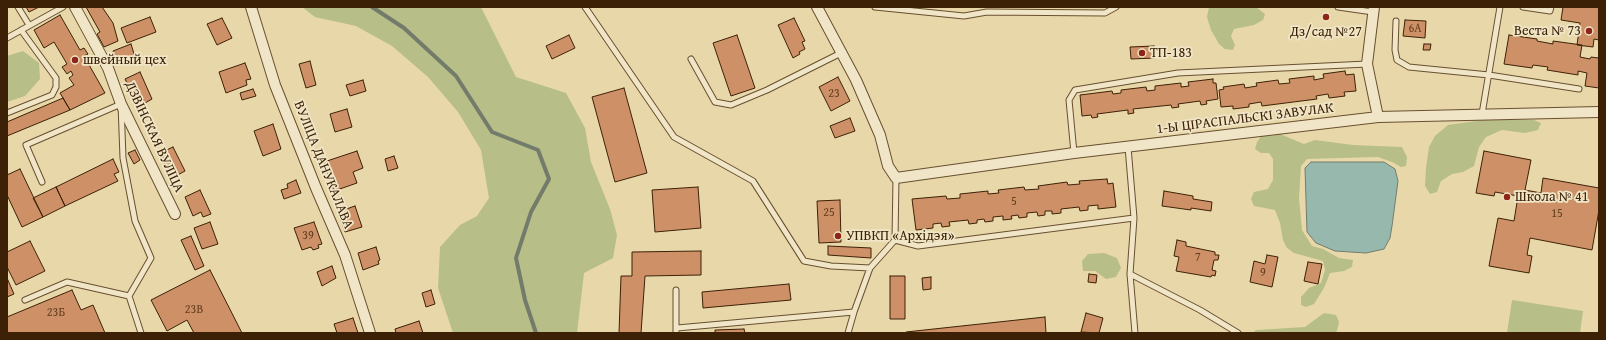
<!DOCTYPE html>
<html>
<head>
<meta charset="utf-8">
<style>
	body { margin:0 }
	#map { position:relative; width:1606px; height:340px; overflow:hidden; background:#e8d8a9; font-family:"Gentium Book Plus",serif }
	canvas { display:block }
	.frame { position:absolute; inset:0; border:8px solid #3d2107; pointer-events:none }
</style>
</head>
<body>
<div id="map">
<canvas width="1606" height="340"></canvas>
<div class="frame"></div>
</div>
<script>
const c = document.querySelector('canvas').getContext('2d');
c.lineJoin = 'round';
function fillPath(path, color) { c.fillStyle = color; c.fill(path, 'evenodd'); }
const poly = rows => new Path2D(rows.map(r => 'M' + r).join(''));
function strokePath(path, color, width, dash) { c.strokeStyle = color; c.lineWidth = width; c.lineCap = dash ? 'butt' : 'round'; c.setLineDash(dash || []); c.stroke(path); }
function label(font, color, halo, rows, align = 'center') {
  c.font = font + ' "Gentium Book Plus",serif'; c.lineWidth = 3.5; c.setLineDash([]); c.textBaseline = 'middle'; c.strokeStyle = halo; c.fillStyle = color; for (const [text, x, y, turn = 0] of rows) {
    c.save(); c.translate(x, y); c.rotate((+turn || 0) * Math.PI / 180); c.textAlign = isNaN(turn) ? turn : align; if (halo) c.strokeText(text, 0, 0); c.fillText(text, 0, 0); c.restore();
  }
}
const green = poly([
	[302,7,481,7,516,77,566,93,585,128,591,162,610,209,617,235,613,258,584,273,577,333,453,333,438,288,440,247,460,225,477,216,489,198,481,150,458,112,428,77,392,46,356,26,315,17],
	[1209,7,1256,7,1265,14,1263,20,1254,25,1234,29,1231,36,1235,45,1233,50,1225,49,1219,44,1211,30,1207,17],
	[23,51,39,63,40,79,25,96,7,102,7,56],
	[1483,120,1534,120,1541,123,1538,130,1525,133,1502,130,1486,137,1479,147,1474,166,1463,172,1452,174,1441,181,1437,192,1430,194,1425,186,1426,168,1429,147,1435,136,1448,125],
	[1280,134,1304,144,1315,140,1353,145,1402,147,1407,157,1406,166,1401,167,1392,162,1378,157,1307,159,1301,166,1299,198,1302,230,1312,246,1323,249,1339,258,1353,260,1352,267,1344,271,1330,273,1324,288,1314,304,1306,307,1301,305,1301,297,1309,288,1321,283,1325,270,1323,261,1294,253,1287,248,1283,240,1280,223,1275,210,1254,206,1251,199,1254,192,1268,189,1273,180,1273,159,1269,153,1261,153,1255,149,1257,142,1262,135,1271,136],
	[1104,253,1117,258,1121,268,1116,277,1106,279,1095,271,1083,271,1082,261,1088,254],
	[1512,300,1583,311,1580,333,1507,333],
	[1324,313,1336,315,1339,322,1337,331,1335,333,1253,333,1256,330,1305,327]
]);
const water = poly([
	[1311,162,1384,162,1395,169,1398,181,1392,226,1390,238,1384,249,1366,253,1335,251,1316,243,1307,232,1305,168,1311,162]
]);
const stream = poly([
	[372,7,404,28,456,76,492,132,538,150,549,179,531,212,516,258,525,300,536,333]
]);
const building = poly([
	[26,7,39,7,29,12,26,7],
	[86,7,102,7,113,23,118,41,104,47,97,34,100,32,86,7],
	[1563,7,1599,7,1599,40,1594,39,1593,47,1577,45,1580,23,1561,20,1563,7],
	[60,15,80,50,84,48,88,54,84,56,105,93,70,110,60,93,74,85,69,78,73,75,71,71,67,74,62,67,67,64,54,42,44,48,34,30,60,15],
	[150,17,156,32,127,43,121,28,150,17],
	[222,18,232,38,217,45,207,24,222,18],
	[794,18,805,41,802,42,805,49,799,52,800,54,793,58,778,25,794,18],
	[1405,20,1426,21,1425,38,1403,36,1405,20],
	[569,35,575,48,552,59,546,46,569,35],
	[737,35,755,88,731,96,713,43,737,35],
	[1509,35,1537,39,1537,41,1553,44,1553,41,1582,45,1580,57,1590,59,1591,57,1598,58,1599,56,1599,88,1585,86,1587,73,1578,71,1578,75,1547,70,1548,67,1533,65,1532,68,1504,64,1509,35],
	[131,44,135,57,117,64,113,51,131,44],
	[1424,44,1431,44,1430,50,1423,50,1424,44],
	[1154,46,1155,58,1131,59,1130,47,1154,46],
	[310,61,316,85,306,88,299,64,310,61],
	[245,63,251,79,246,80,247,85,226,93,219,72,245,63],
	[1345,71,1346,75,1354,74,1356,91,1344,92,1345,96,1329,98,1328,94,1316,96,1317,99,1262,106,1261,102,1249,104,1249,107,1233,109,1233,106,1221,107,1219,90,1224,89,1223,87,1244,84,1245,88,1257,86,1256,83,1278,80,1279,84,1290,83,1289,79,1314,76,1314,80,1324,78,1323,74,1345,71],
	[140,72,152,99,145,103,143,99,137,102,125,79,140,72],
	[838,77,850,101,831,111,819,87,838,77],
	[1213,79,1213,83,1216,83,1218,99,1206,101,1207,104,1201,105,1200,101,1178,104,1179,107,1172,108,1171,105,1133,109,1134,113,1128,114,1128,110,1097,114,1098,117,1092,118,1091,115,1082,116,1080,95,1112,91,1113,94,1121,93,1121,90,1146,87,1147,91,1155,90,1155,86,1181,83,1181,87,1189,86,1188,82,1213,79],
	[363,80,366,91,350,96,346,85,363,80],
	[624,88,647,173,615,182,592,97,624,88],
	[253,89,256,96,242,100,240,93,253,89],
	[63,98,70,110,7,136,7,122,63,98],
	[347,109,352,127,335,132,330,114,347,109],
	[850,118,855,131,835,138,830,126,850,118],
	[273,124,281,149,263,156,254,131,273,124],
	[173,147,185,171,172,178,160,153,173,147],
	[135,150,140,160,134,164,128,153,135,150],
	[357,151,363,168,353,172,357,183,334,191,324,162,357,151],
	[1484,151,1531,160,1525,190,1541,193,1543,178,1599,188,1599,210,1592,250,1530,238,1527,255,1532,256,1529,273,1489,266,1498,218,1514,221,1518,196,1495,192,1494,196,1476,193,1484,151],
	[394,156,398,168,388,171,385,159,394,156],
	[113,159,119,172,114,174,118,181,65,206,56,187,113,159],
	[20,169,43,217,22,227,7,195,7,175,20,169],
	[1107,179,1108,184,1113,183,1116,207,1098,209,1098,205,1088,206,1088,210,1080,211,1079,207,1061,209,1061,213,1052,214,1052,211,1045,211,1045,215,1038,216,1037,212,1027,213,1027,217,1019,218,1018,215,1011,216,1012,219,1003,220,1003,216,993,217,993,221,985,222,984,219,977,220,977,223,969,224,968,220,949,222,950,226,942,227,941,223,933,224,933,228,916,230,912,199,946,196,947,199,960,198,960,194,988,191,988,194,999,193,998,190,1024,187,1025,190,1039,189,1038,186,1067,182,1068,185,1080,184,1079,181,1107,179],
	[296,180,301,193,284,199,281,190,288,188,287,184,296,180],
	[56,187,65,206,43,217,33,198,56,187],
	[698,187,701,228,655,232,652,190,698,187],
	[200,190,211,214,203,217,201,212,193,216,185,197,200,190],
	[1164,191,1193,196,1193,199,1212,202,1211,211,1191,208,1191,210,1162,206,1164,191],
	[840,200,841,242,819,243,817,201,840,200],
	[355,206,362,227,345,232,338,212,355,206],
	[210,222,218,244,202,249,194,228,210,222],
	[314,222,322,244,318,245,319,248,313,250,311,247,302,250,294,228,314,222],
	[191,236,204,266,195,270,181,240,191,236],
	[1177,240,1186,242,1186,246,1215,252,1215,255,1219,255,1218,260,1214,260,1212,270,1216,271,1215,276,1212,275,1211,277,1176,271,1179,257,1174,256,1177,240],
	[30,241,45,271,16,285,7,267,7,252,30,241],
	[828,246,871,248,871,258,828,255,828,246],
	[376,247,380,260,378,261,379,264,363,270,358,253,376,247],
	[701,251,701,275,645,276,641,333,619,333,621,276,632,276,632,252,701,251],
	[1267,255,1278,257,1272,287,1250,282,1254,261,1265,264,1267,255],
	[1308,262,1322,264,1318,284,1304,281,1308,262],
	[332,266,336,278,322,286,317,272,332,266],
	[210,270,242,333,194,333,187,320,167,331,151,300,210,270],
	[1089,274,1097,275,1096,283,1088,282,1089,274],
	[890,276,905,276,905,319,890,319,890,276],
	[931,277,931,289,923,290,922,278,931,277],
	[7,278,14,294,7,297,7,278],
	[789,284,791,300,703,308,702,292,789,284],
	[72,290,81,310,93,305,105,333,7,333,7,317,72,290],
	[431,290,435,304,426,307,422,293,431,290],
	[1086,313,1103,318,1099,333,1081,332,1086,313],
	[1045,317,1046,333,906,333,906,332,1045,317],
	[353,318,358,333,337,333,334,324,353,318],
	[419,321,423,333,396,333,395,329,419,321],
	[744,329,745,333,715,333,715,330,744,329]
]);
const lane = poly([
	[18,7,29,25],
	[585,7,674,137,753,181,804,261,831,266,870,268],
	[875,7,964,16,987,12,1105,13,1116,7],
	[1338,7,1373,12],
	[1523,7,1550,11,1551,7],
	[1396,21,1395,50,1397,60,1409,67,1489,75,1579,89],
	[7,38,63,7],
	[691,59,715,102,731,105,767,90,841,53],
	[7,113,52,95,56,87,56,78,21,30],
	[1482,114,1500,7],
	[1128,147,1134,218,1130,274,1135,333],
	[1074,153,1069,100,1075,90,1178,73,1367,64],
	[42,182,26,145,121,104,123,158,135,221,151,258,129,296,141,333],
	[895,240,918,246,1134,218],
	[1130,274,1200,310,1238,333],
	[676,290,676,333],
	[25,300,67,282,129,296],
	[677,328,854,312,870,268,895,240,896,178],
	[848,333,854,312]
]);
const street = poly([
	[75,7,108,68,121,104,175,214],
	[251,7,275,85,316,188,345,255,370,333],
	[817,7,856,80,880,135,888,166,896,178,1074,153,1378,117,1599,112],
	[1374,7,1367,64,1378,117]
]);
const markers = [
	[1326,17,4,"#8f2418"],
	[1589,31,4,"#8f2418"],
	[1142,53,4,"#8f2418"],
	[75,60,4,"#8f2418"],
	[1507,197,4,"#8f2418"],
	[838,236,4,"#8f2418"]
];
const numberNames = [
	["6А",1415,29],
	["23",834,94],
	["5",1014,202],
	["25",829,213],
	["15",1557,214],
	["39",308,236],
	["7",1198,258],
	["9",1263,273],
	["23В",194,310],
	["23Б",56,313]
];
const poiNames = [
	["Веста № 73",1581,31,"right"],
	["Дз/сад №27",1326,32,"center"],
	["ТП-183",1150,53],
	["швейный цех",83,60],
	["Школа № 41",1515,197],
	["УПВКП «Архідэя»",846,236]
];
const streetNames = [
	["1-Ы ЦІРАСПАЛЬСКІ ЗАВУЛАК",1245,119,-7],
	["ДЗВІНСКАЯ ВУЛІЦА",154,137,65],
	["ВУЛІЦА ДАНУКАЛАВА",323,165,68]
];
fillPath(green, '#b7be87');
fillPath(water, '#97b9ad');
strokePath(water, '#737c6b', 1);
strokePath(stream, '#737c6b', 4);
fillPath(building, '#cd9067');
strokePath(building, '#3d2107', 1);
strokePath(lane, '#684f30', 7);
strokePath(street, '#684f30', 12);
strokePath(lane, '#f0e6c7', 5);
strokePath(street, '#f0e6c7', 10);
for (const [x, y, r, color] of markers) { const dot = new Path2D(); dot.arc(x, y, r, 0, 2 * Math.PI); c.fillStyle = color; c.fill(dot); strokePath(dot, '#f0e6c7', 1.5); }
label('12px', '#613d1f', null, numberNames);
label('14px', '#3d2107', '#f0e6c7', poiNames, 'left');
label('14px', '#3d2107', '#f0e6c7', streetNames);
</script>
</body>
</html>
